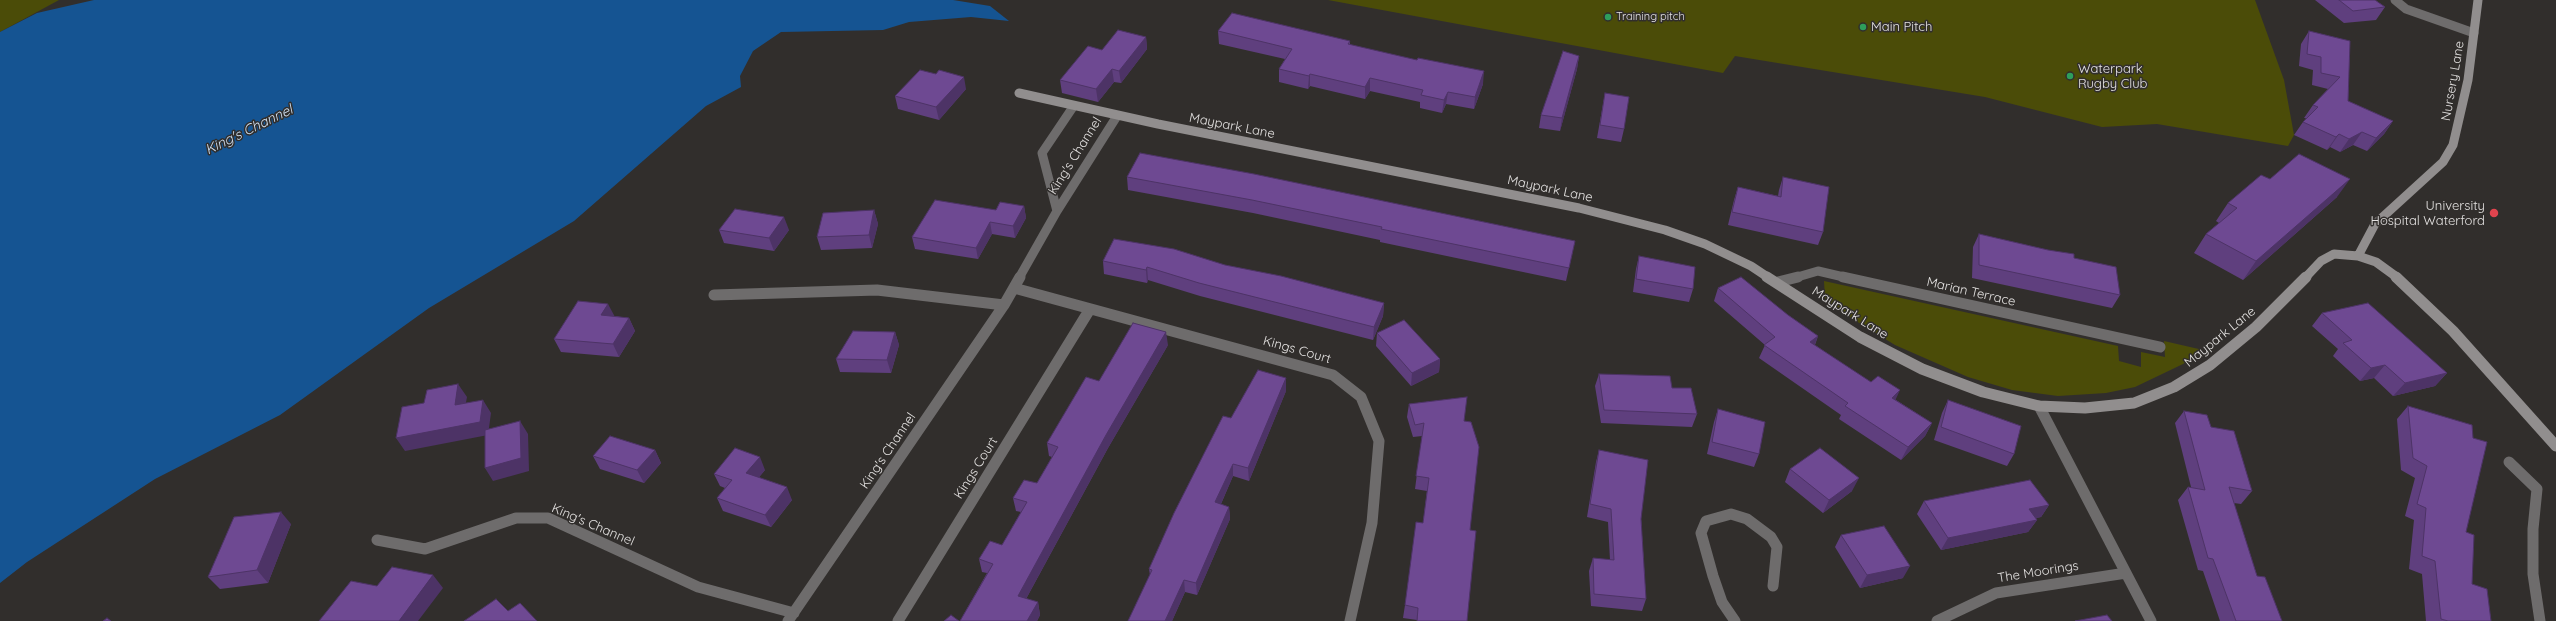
<!DOCTYPE html>
<html>
<head>
<meta charset="utf-8">
<style>
	body { margin:0 }
	canvas { display:block; background:#312e2c }
</style>
</head>
<body>
<canvas width="2556" height="621"></canvas>
<script>
const c = document.querySelector('canvas').getContext('2d');
c.lineJoin = 'round';
function fillPath(path, color) { c.fillStyle = color; c.fill(path, 'evenodd'); }
const poly = rows => new Path2D(rows.map(r => 'M' + r).join(''));
function strokePath(path, color, width, dash) { c.strokeStyle = color; c.lineWidth = width; c.lineCap = dash ? 'butt' : 'round'; c.setLineDash(dash || []); c.stroke(path); }
function label(font, color, halo, rows, align = 'center') {
  c.font = font + ' Quicksand,sans-serif'; c.lineWidth = 3; c.setLineDash([]); c.textBaseline = 'middle'; c.strokeStyle = halo; c.fillStyle = color; for (const [text, x, y, turn = 0] of rows) {
    c.save(); c.translate(x, y); c.rotate((+turn || 0) * Math.PI / 180); c.textAlign = isNaN(turn) ? turn : align; if (halo) c.strokeText(text, 0, 0); c.fillText(text, 0, 0); c.restore();
  }
}
const green = poly([
	[0,0,59,0,0,32],
	[1328,0,2255,0,2284,80,2294,135,2288,146,2157,124,2102,127,1985,97,1735,56,1723,73],
	[1824,281,2118,346,2119,361,2141,367,2141,352,2165,357,2164,341,2203,350,2183,364,2135,387,2106,393,2058,396,2012,390,1968,377,1895,345,1835,308,1825,298]
]);
const water = poly([
	[94,0,953,0,990,6,1009,21,971,17,909,22,883,30,781,32,753,51,740,76,741,87,706,106,574,221,429,308,280,415,155,479,27,562,0,583,0,32,37,13]
]);
const streetFar1 = poly([
	[2395,0,2406,9,2474,33],
	[1057,211,1042,153,1073,107],
	[1019,278,1057,211,1117,116],
	[1794,278,1818,271,1848,278]
]);
const street = poly([
	[1843,277,2160,347],
	[1778,282,1798,277],
	[1014,288,1333,375,1361,397,1379,441,1372,523,1350,621],
	[714,295,877,290,1004,305],
	[2039,406,2151,621],
	[2509,462,2537,489,2533,529,2533,574,2540,621],
	[377,540,425,549,516,518,548,518,698,587,794,613],
	[788,621,1004,305,1020,277],
	[898,621,1090,309],
	[1735,621,1722,602,1713,576,1701,533,1706,521,1731,514,1747,519,1771,537,1777,547,1773,586],
	[1937,621,1996,593,2126,573]
]);
const secondaryFar1 = poly([
	[1019,93,1158,124,1579,208,1665,230,1705,244,1751,266,1769,278],
	[2358,256,2375,224,2443,162,2453,145,2468,80,2478,0],
	[2305,278,2321,261,2334,254,2358,256,2376,262,2398,278]
]);
const secondary = poly([
	[1767,277,1860,337,1922,369,1983,392,2039,406,2085,408,2134,403,2174,387,2210,365,2256,327,2306,277],
	[2396,277,2453,331,2556,446]
]);
const wall = poly([
	[2315,0,2375,0,2385,7,2376,20,2344,23],
	[1218,31,1350,41,1350,45,1483,84,1474,109,1446,104,1442,113,1420,108,1420,102,1370,91,1365,99,1310,86,1308,89,1279,82,1279,69,1285,59,1219,44],
	[2309,31,2350,41,2348,101,2393,121,2384,134,2367,151,2353,145,2340,152,2330,147,2327,150,2294,135,2303,122,2306,118,2304,118,2313,105,2328,89,2312,85,2313,70,2299,66,2301,44],
	[1146,37,1147,49,1121,83,1114,82,1098,102,1062,93,1060,80,1102,50],
	[1579,56,1577,69,1560,131,1539,128,1541,115],
	[966,89,939,120,898,109,895,96],
	[1605,93,1624,129,1621,142,1597,138],
	[1127,177,1575,241,1566,281,1380,242,1380,240,1253,213,1128,190],
	[1783,177,1823,232,1818,245,1728,225,1734,200,1738,187,1778,196,1779,190],
	[2270,179,2337,197,2243,280,2194,253,2206,234,2219,223,2216,221,2228,203],
	[1024,206,1026,218,1015,238,992,234,978,259,915,249,912,237,996,210],
	[874,210,878,224,872,248,821,250,817,237],
	[719,230,789,230,774,251,724,243],
	[1979,234,2048,250,2074,258,2120,295,2112,308,1972,278,1973,247],
	[1639,256,1693,289,1689,302,1633,292,1636,269],
	[1103,261,1225,265,1384,303,1383,316,1373,340,1200,296,1148,280,1147,283,1104,274],
	[1718,288,1788,315,1818,336,1815,345,1896,400,1932,423,1925,436,1901,460,1839,419,1841,415,1759,358,1765,345,1714,301],
	[2322,313,2447,373,2435,386,2393,396,2374,378,2360,381,2333,356,2338,349,2312,326],
	[614,316,629,318,635,331,619,357,561,352,554,339],
	[895,332,899,345,891,373,840,372,836,359],
	[1377,333,1440,359,1439,372,1411,386,1376,346],
	[1168,345,1108,448,1026,599,1038,602,1040,615,1037,621,960,621,987,573,982,572,979,559,1002,545,1021,512,1016,511,1013,498,1037,483,1052,457,1049,456,1047,443,1099,381],
	[1599,374,1672,388,1697,414,1692,427,1601,423,1595,386],
	[1286,391,1249,481,1233,476,1221,504,1229,507,1230,519,1197,595,1185,592,1172,621,1128,621,1150,575,1149,569,1231,418],
	[1467,397,1417,620,1403,618,1405,605,1423,523,1427,491,1415,489,1422,436,1413,437,1407,417,1409,404],
	[1948,400,2014,454,2007,466,1934,440,1942,413],
	[2408,406,2466,532,2472,584,2491,621,2426,621,2422,574,2409,569,2414,520,2405,516,2415,478,2401,470,2397,419],
	[1718,409,1759,454,1754,467,1707,454,1714,422],
	[2184,411,2211,427,2252,491,2241,504,2234,503,2257,576,2282,621,2220,621,2203,571,2198,570,2178,500,2188,487,2191,487,2175,423],
	[655,450,661,463,644,483,600,469,593,456],
	[1599,450,1641,519,1646,599,1642,611,1591,606,1589,571,1593,558,1610,560,1608,522,1587,517,1596,462],
	[1790,469,1852,491,1823,513,1785,482],
	[765,470,759,477,792,500,771,527,723,511,717,498,725,488,720,486,714,474],
	[1924,501,2049,505,2041,517,2036,518,2037,520,2028,532,1941,550,1917,514],
	[291,524,268,583,220,589,208,577],
	[1841,535,1903,578,1860,588,1835,547]
]);
const shadedWall = poly([
	[1146,37,1147,49,1121,83,1119,71],
	[1579,56,1577,69,1560,131,1562,118],
	[1112,69,1114,82,1098,102,1096,89],
	[1484,71,1483,84,1474,109,1475,97],
	[1310,74,1310,86,1308,89,1309,76],
	[964,77,966,89,939,120,936,107],
	[1370,78,1370,91,1365,99,1365,87],
	[1448,92,1446,104,1442,113,1444,100],
	[2393,121,2384,134,2367,151,2376,138],
	[2362,132,2353,145,2340,152,2349,139],
	[2339,134,2330,147,2327,150,2336,137],
	[2350,179,2337,197,2243,280,2256,261],
	[1024,206,1026,218,1015,238,1013,226],
	[874,210,878,224,872,248,869,235],
	[784,217,789,230,774,251,769,238],
	[990,222,992,234,978,259,976,248],
	[1147,267,1148,280,1147,283,1146,270],
	[1384,303,1383,316,1373,340,1374,327],
	[608,304,615,317,601,315],
	[629,318,635,331,619,357,613,344],
	[895,332,899,345,891,373,887,360],
	[1166,332,1168,345,1108,448,1021,608,1018,596,1106,435],
	[1818,336,1813,349,1810,342],
	[1440,359,1439,372,1411,386,1412,373],
	[2385,365,2374,378,2360,381,2371,368],
	[2447,373,2435,386,2393,396,2405,383],
	[1286,378,1286,391,1249,481,1248,468],
	[458,384,467,397,463,418,455,405],
	[1900,390,1894,403,1892,398],
	[483,400,491,413,488,435,405,451,396,438],
	[520,421,528,434,529,471,493,481,485,468],
	[1932,423,1925,436,1901,460,1908,447],
	[655,450,661,463,644,483,637,470],
	[760,457,765,470,752,486,746,473],
	[1233,464,1233,476,1216,515,1215,502],
	[1859,478,1852,491,1823,513,1829,500],
	[787,487,792,500,771,527,765,515],
	[2049,505,2041,517,2021,521,2029,509],
	[1229,507,1230,519,1197,595,1196,583],
	[281,512,291,524,268,583,257,570],
	[2037,520,2028,532,1941,550,1948,538],
	[1910,566,1903,578,1860,588,1867,575],
	[433,575,443,588,418,621,399,621],
	[1184,580,1185,592,1172,621,1165,621],
	[1038,602,1040,615,1037,621,1027,621]
]);
const building = poly([
	[2339,0,2375,0,2385,7,2353,11,2339,0],
	[1232,13,1350,41,1348,44,1417,60,1418,58,1484,71,1475,97,1448,92,1444,100,1421,95,1423,90,1370,78,1365,87,1310,74,1309,76,1279,69,1292,49,1218,31,1232,13],
	[1118,30,1146,37,1119,71,1112,69,1096,89,1060,80,1088,46,1102,50,1118,30],
	[2309,31,2350,41,2348,101,2393,121,2376,138,2362,132,2349,139,2339,134,2336,137,2303,122,2318,107,2313,105,2340,77,2321,73,2321,57,2307,54,2309,31],
	[1563,51,1579,56,1562,118,1541,115,1563,51],
	[920,70,936,74,939,70,964,77,936,107,895,96,920,70],
	[1605,93,1629,97,1624,129,1600,125,1605,93],
	[1140,153,1254,174,1575,241,1569,268,1381,229,1382,227,1252,200,1127,177,1140,153],
	[2299,154,2350,179,2256,261,2206,234,2237,208,2228,203,2261,175,2270,179,2299,154],
	[1783,177,1829,187,1823,232,1732,212,1738,187,1781,197,1783,177],
	[935,200,996,210,1000,202,1024,206,1013,226,990,222,976,248,912,237,935,200],
	[735,209,784,217,769,238,719,230,735,209],
	[874,210,869,235,817,237,823,213,874,210],
	[1979,234,2048,250,2074,254,2074,258,2116,267,2120,295,1979,265,1979,234],
	[1114,239,1174,249,1225,265,1281,276,1384,303,1374,327,1199,283,1147,267,1146,270,1103,261,1114,239],
	[1639,256,1695,267,1693,289,1636,279,1639,256],
	[1741,277,1788,315,1818,336,1810,342,1871,382,1878,376,1900,390,1892,398,1932,423,1908,447,1845,406,1848,403,1764,345,1775,337,1718,288,1741,277],
	[578,301,608,304,601,315,629,318,613,344,554,339,578,301],
	[2368,303,2447,373,2405,383,2385,365,2371,368,2343,343,2352,340,2322,313,2368,303],
	[1404,320,1440,359,1412,373,1377,333,1404,320],
	[1133,323,1166,332,1106,435,1018,596,1038,602,1027,621,960,621,993,564,979,559,990,541,1002,545,1027,502,1013,498,1024,480,1037,483,1058,447,1047,443,1086,377,1099,381,1133,323],
	[853,331,895,332,887,360,836,359,853,331],
	[1258,370,1286,378,1248,468,1233,464,1215,502,1229,507,1196,583,1184,580,1165,621,1128,621,1152,570,1149,569,1174,513,1223,416,1231,418,1258,370],
	[1599,374,1670,376,1672,388,1691,388,1697,414,1604,410,1599,374],
	[458,384,455,405,483,400,480,422,396,438,402,407,424,403,427,390,458,384],
	[1467,397,1464,421,1471,422,1479,447,1470,530,1476,531,1467,621,1417,621,1418,608,1405,605,1416,522,1423,523,1429,478,1416,476,1424,423,1415,425,1409,404,1467,397],
	[1948,400,2021,426,2014,454,1941,427,1948,400],
	[2408,406,2472,425,2473,438,2487,442,2466,532,2474,535,2472,584,2487,589,2491,621,2448,621,2441,619,2435,561,2422,556,2426,508,2417,504,2427,466,2413,458,2408,406],
	[1718,409,1765,422,1759,454,1712,442,1718,409],
	[2184,411,2207,415,2211,427,2234,431,2252,491,2229,487,2257,576,2265,577,2282,621,2236,621,2213,559,2208,558,2188,487,2205,490,2184,411],
	[520,421,521,458,485,468,485,430,520,421],
	[610,436,655,450,637,470,593,456,610,436],
	[735,448,760,457,746,473,787,487,765,515,717,498,732,480,714,474,735,448],
	[1820,448,1859,478,1829,500,1790,469,1820,448],
	[1599,450,1648,460,1641,519,1646,599,1594,594,1593,558,1614,560,1611,509,1590,504,1599,450],
	[2030,480,2049,505,2029,509,2037,520,1948,538,1924,501,2030,480],
	[281,512,257,570,208,577,234,517,281,512],
	[1884,526,1910,566,1867,575,1841,535,1884,526],
	[392,567,433,575,399,621,319,621,351,581,377,586,392,567],
	[496,599,508,611,520,603,537,621,464,621,496,599],
	[951,615,959,621,944,621,951,615],
	[2107,615,2112,621,2075,621,2107,615],
	[107,618,111,621,103,621,107,618]
]);
const markers = [
	[1608,17,4,"#2e9e5b"],
	[1863,27,4,"#2e9e5b"],
	[2070,76,4,"#2e9e5b"],
	[2494,213,5,"#e0444e"]
];
const farPoinames = [
	["Training pitch",1616,17]
];
const poiNames = [
	["Main Pitch",1871,27],
	["Waterpark",2078,69],
	["Rugby Club",2078,84],
	["University",2485,206,"right"],
	["Hospital Waterford",2485,221,"right"]
];
const streetNames = [
	["Nursery Lane",2453,81,-80],
	["Maypark Lane",1232,126,11],
	["King's Channel",1075,156,-58],
	["Maypark Lane",1550,189,12],
	["Marian Terrace",1971,292,13],
	["Maypark Lane",1850,313,32],
	["Maypark Lane",2220,337,-39],
	["Kings Court",1297,350,16],
	["King's Channel",888,451,-56],
	["Kings Court",976,468,-58],
	["King's Channel",593,525,23],
	["The Moorings",2038,572,-9]
];
const waterNames = [
	["King's Channel",249,130,-26]
];
fillPath(green, '#4b4c08');
fillPath(water, '#155492');
strokePath(streetFar1, '#6e6c6c', 9);
strokePath(street, '#6e6c6c', 11);
strokePath(secondaryFar1, '#918e8e', 9);
strokePath(secondary, '#918e8e', 11);
fillPath(wall, '#5f3f7e');
fillPath(shadedWall, '#4d3366');
fillPath(building, '#6e4992');
strokePath(building, '#4d3366', 1);
for (const [x, y, r, color] of markers) { const dot = new Path2D(); dot.arc(x, y, r, 0, 2 * Math.PI); c.fillStyle = color; c.fill(dot); strokePath(dot, '#312e2c', 1.5); }
label('11px', '#e4e2e1', '#312e2c', farPoinames, 'left');
label('13px', '#e4e2e1', '#312e2c', poiNames, 'left');
label('13px', '#e4e2e1', '#312e2c', streetNames);
label('italic 14px', '#cfdff1', '#312e2c', waterNames);
</script>
</body>
</html>
